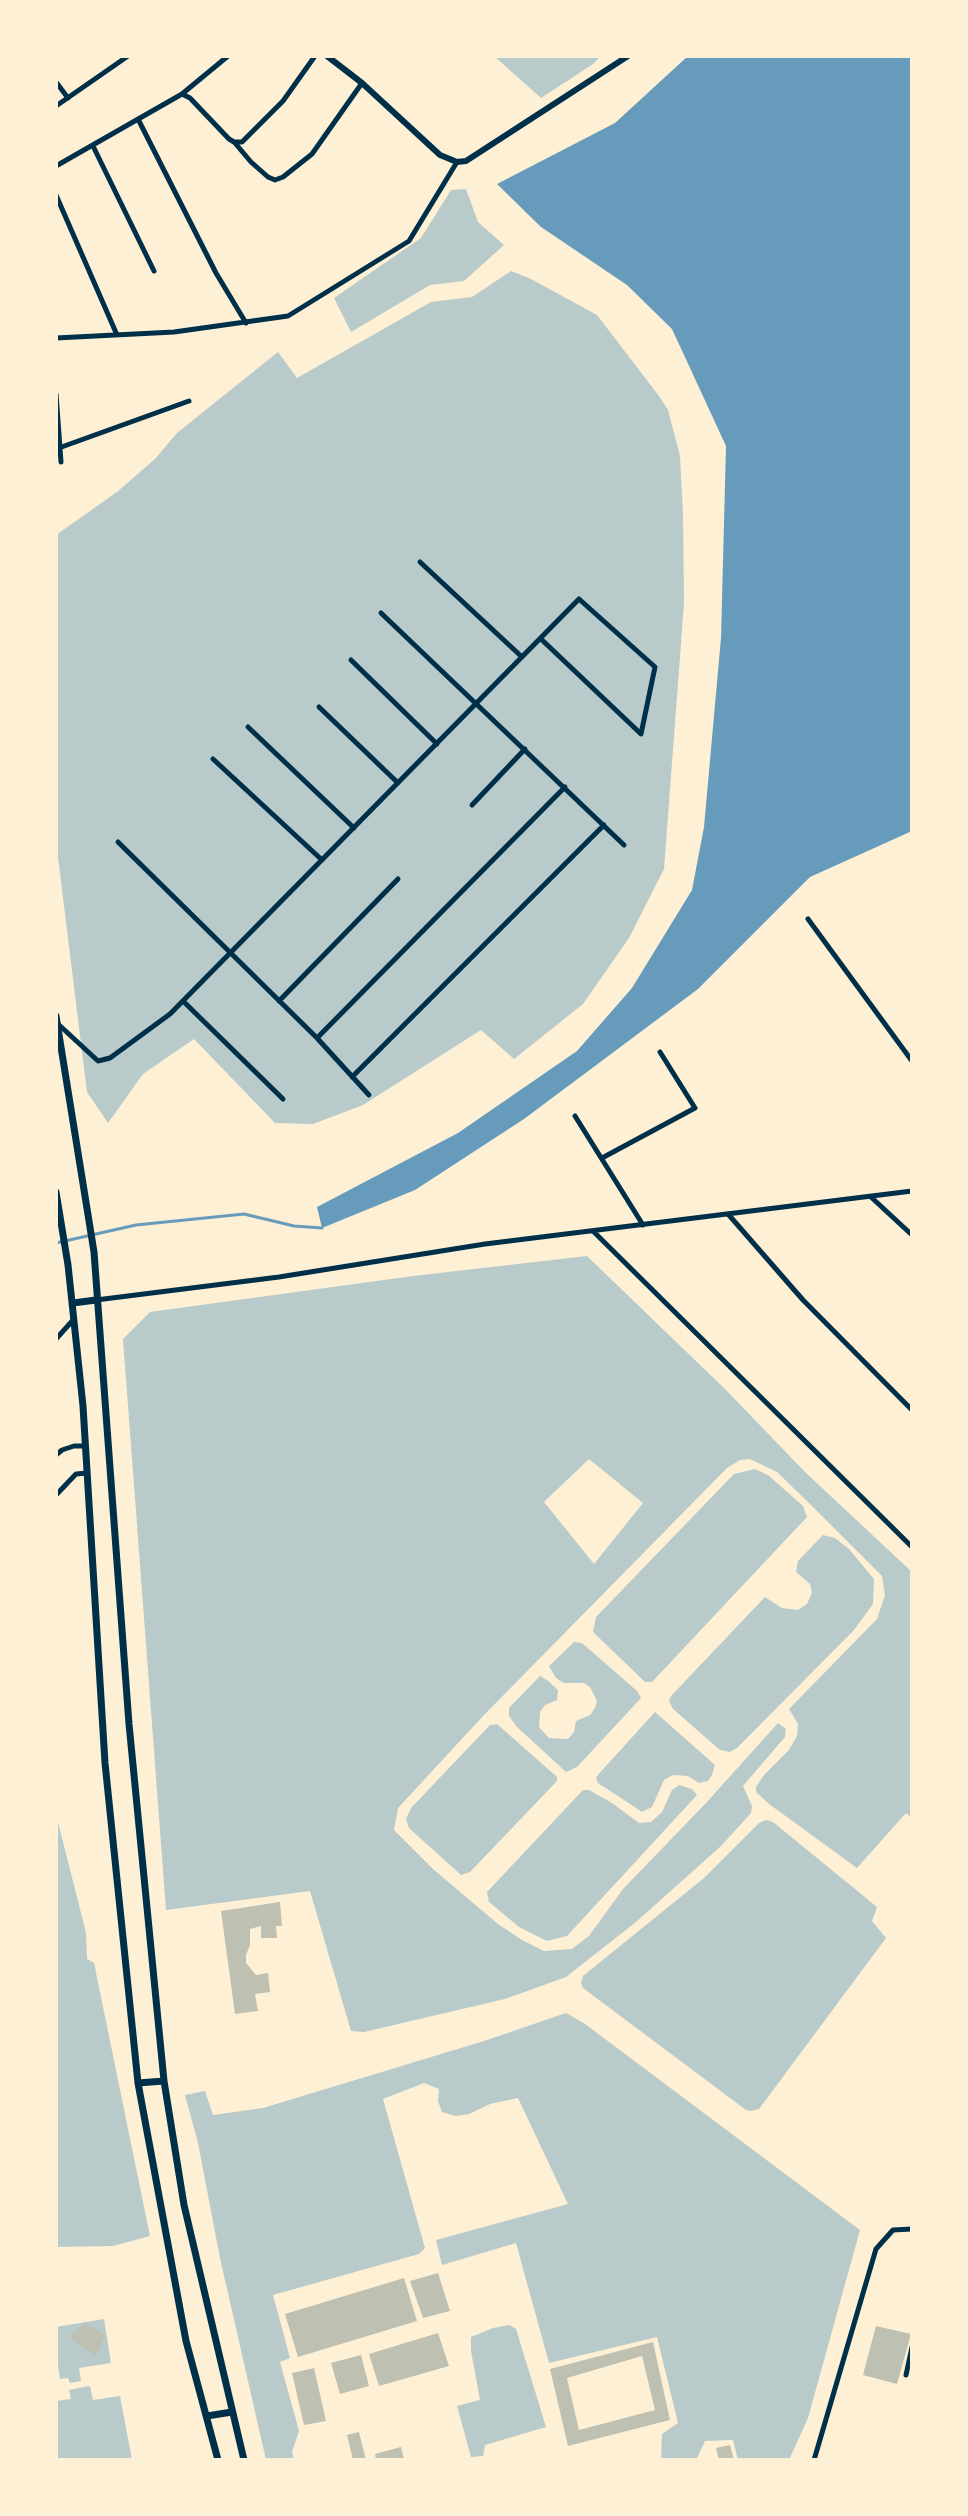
<!DOCTYPE html>
<html>
<head>
<meta charset="utf-8">
<style>
	body { margin:0 }
	#map { position:relative; width:968px; height:2516px; overflow:hidden; background:#fdf0d5; font-family:Overpass,sans-serif }
	canvas { display:block }
	.frame { position:absolute; inset:0; border:58px solid #fdf0d5; pointer-events:none }
</style>
</head>
<body>
<div id="map">
<canvas width="968" height="2516"></canvas>
<div class="frame"></div>
</div>
<script>
const c = document.querySelector('canvas').getContext('2d');
c.lineJoin = 'round';
function fillPath(path, color) { c.fillStyle = color; c.fill(path, 'evenodd'); }
const poly = rows => new Path2D(rows.map(r => 'M' + r).join(''));
function strokePath(path, color, width, dash) { c.strokeStyle = color; c.lineWidth = width; c.lineCap = dash ? 'butt' : 'round'; c.setLineDash(dash || []); c.stroke(path); }
const green = poly([
	[494,56,601,56,593,64,541,98],
	[466,189,478,222,504,245,464,281,430,285,351,332,334,298,421,238,451,190],
	[511,271,531,279,597,315,659,396,668,410,680,456,683,513,684,603,664,869,629,938,583,1004,514,1059,481,1030,363,1105,313,1124,275,1123,194,1039,143,1074,108,1123,87,1092,56,841,56,535,117,492,155,459,177,433,278,352,297,378,431,302,472,297],
	[587,1256,726,1390,805,1472,912,1572,912,1818,906,1813,857,1868,769,1804,756,1792,756,1787,764,1775,789,1750,797,1736,798,1724,789,1709,877,1619,885,1595,882,1576,810,1504,777,1472,750,1459,740,1460,727,1468,484,1715,398,1808,394,1830,433,1869,498,1924,522,1940,544,1951,572,1949,589,1936,623,1889,706,1803,778,1723,786,1729,785,1737,743,1786,752,1806,751,1813,721,1846,636,1922,566,1977,505,1999,364,2032,351,2031,310,1891,166,1910,123,1339,150,1312,413,1276],
	[589,1459,643,1503,594,1564,544,1502],
	[755,1469,768,1475,803,1506,807,1517,652,1682,645,1682,593,1632,596,1617,734,1474],
	[823,1535,835,1538,849,1549,874,1579,873,1604,854,1630,737,1748,730,1752,720,1750,673,1709,669,1701,671,1696,765,1597,782,1608,798,1610,807,1604,812,1593,810,1584,796,1572,798,1561],
	[574,1642,582,1643,637,1691,641,1698,577,1767,566,1772,517,1727,509,1716,509,1708,540,1676,547,1680,558,1690,557,1700,545,1705,540,1712,539,1727,549,1738,568,1739,574,1732,576,1721,590,1715,595,1708,597,1701,590,1687,584,1683,564,1683,556,1678,549,1666],
	[655,1712,715,1765,712,1775,708,1781,699,1783,688,1776,673,1775,664,1780,652,1807,642,1812,598,1783,596,1777],
	[497,1724,557,1777,557,1781,470,1872,461,1875,409,1828,406,1819,411,1808,490,1725],
	[679,1785,692,1789,697,1795,567,1936,547,1941,519,1927,489,1902,487,1892,583,1790,589,1790,612,1803,639,1823,651,1822,662,1812,672,1790],
	[56,1814,86,1933,87,1959,94,1963,150,2236,113,2246,56,2247],
	[766,1820,773,1822,877,1907,872,1921,886,1938,759,2109,751,2111,746,2110,583,1988,581,1983,583,1976,704,1878,759,1823],
	[566,2013,585,2024,860,2230,808,2418,789,2460,738,2460,733,2440,705,2441,696,2460,661,2460,662,2434,678,2423,657,2337,549,2363,516,2243,442,2265,436,2240,568,2204,518,2098,490,2104,469,2114,456,2116,442,2112,438,2101,439,2089,424,2083,383,2099,425,2248,419,2254,273,2295,290,2358,280,2362,299,2431,292,2452,294,2460,266,2460,220,2258,198,2143,185,2095,205,2091,213,2115,263,2108,484,2041],
	[104,2319,111,2363,79,2368,81,2381,70,2383,68,2378,60,2379,56,2353,56,2327],
	[509,2325,516,2329,546,2427,485,2445,483,2456,471,2457,457,2406,480,2400,471,2351,471,2337,493,2328],
	[90,2386,93,2400,120,2396,132,2460,56,2460,56,2401,71,2399,69,2390]
]);
const water = poly([
	[688,56,912,56,912,831,810,877,698,989,524,1119,415,1190,322,1228,317,1207,458,1133,577,1051,632,988,692,890,704,827,721,638,726,446,672,329,627,285,541,227,497,184,615,123]
]);
const stream = poly([
	[56,1243,136,1225,244,1214,294,1226,322,1228]
]);
const building = poly([
	[280,1902,282,1926,276,1926,277,1938,261,1938,261,1926,250,1929,250,1945,246,1955,246,1963,256,1975,268,1973,270,1992,255,1994,258,2011,235,2014,221,1911],
	[438,2273,450,2311,423,2318,410,2281],
	[404,2278,417,2321,298,2357,285,2314],
	[85,2323,105,2336,96,2356,78,2344,70,2336],
	[876,2326,911,2334,897,2384,863,2375],
	[438,2333,449,2366,379,2386,369,2354],
	[653,2342,670,2420,568,2446,550,2369],
	[642,2356,655,2410,579,2430,567,2378],
	[361,2355,369,2386,340,2394,331,2363],
	[314,2368,326,2421,304,2425,292,2373],
	[359,2432,366,2460,353,2460,347,2435],
	[730,2445,734,2460,719,2460,716,2448],
	[401,2447,404,2459,376,2460,375,2454]
]);
const minor = poly([
	[56,82,68,98],
	[182,94,190,98,229,139,234,142,242,142,283,101,315,56],
	[56,106,128,56],
	[138,119,216,273,246,323],
	[235,143,251,162,268,177,275,180,283,177,312,154,362,83],
	[93,146,154,271],
	[56,166,182,94,228,56],
	[56,195,117,335],
	[56,338,174,332,288,316,409,241,457,162],
	[56,394,61,462],
	[56,449,189,401],
	[420,562,522,657],
	[381,613,624,845],
	[541,639,640,733],
	[351,660,437,744],
	[319,707,398,783],
	[248,727,354,828],
	[213,759,322,860],
	[472,805,525,749],
	[118,842,317,1038,369,1095],
	[808,919,912,1061],
	[183,1001,283,1099],
	[279,1001,398,879],
	[58,1024,98,1061,110,1058,170,1014,579,599,655,667,641,734],
	[317,1038,565,787],
	[352,1077,604,825],
	[575,1116,643,1225],
	[602,1158,695,1108,660,1052],
	[871,1197,912,1235],
	[728,1214,803,1300,912,1410],
	[594,1232,912,1547],
	[96,1300,279,1277,485,1244,912,1191],
	[56,1339,74,1319],
	[56,1455,62,1450,74,1446,86,1446],
	[56,1495,76,1474,87,1473],
	[906,2375,912,2347],
	[814,2460,876,2249,893,2230,912,2229]
]);
const tertiary = poly([
	[327,56,362,83,440,155,457,162,466,161,628,56]
]);
const primary = poly([
	[56,1016,94,1252,129,1724,164,2081,184,2205,244,2460],
	[56,1192,68,1265,83,1406,105,1763,138,2083,186,2341,218,2460],
	[73,1303,96,1300],
	[138,2083,164,2081],
	[207,2416,232,2412]
]);
fillPath(green, '#b9caca');
fillPath(water, '#669bbc');
strokePath(stream, '#669bbc', 3);
fillPath(building, '#bec0b2');
strokePath(minor, '#003049', 5);
strokePath(tertiary, '#003049', 6);
strokePath(primary, '#003049', 7);
</script>
</body>
</html>
